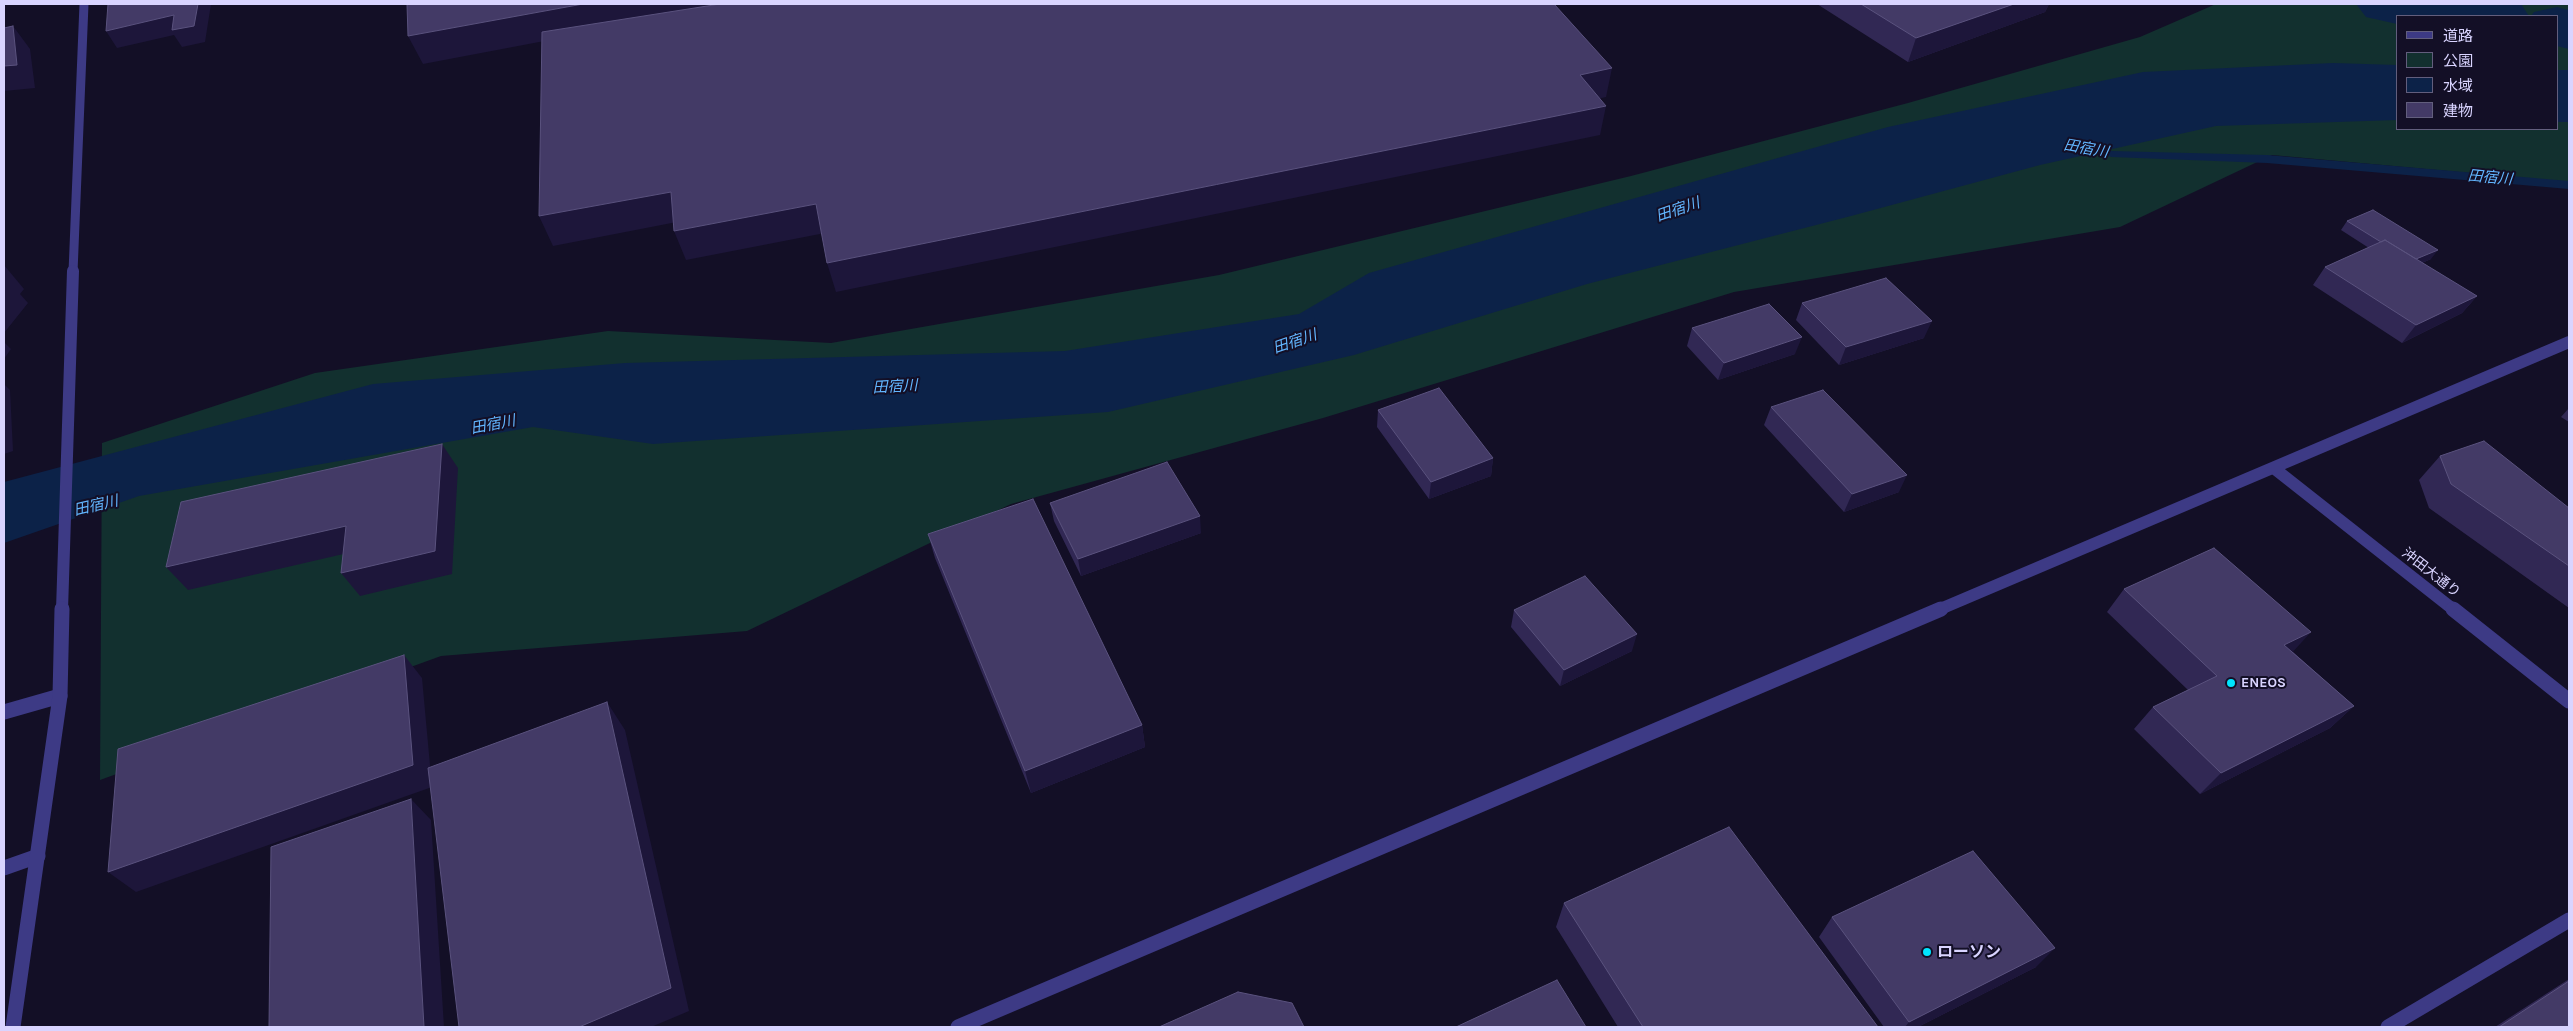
<!DOCTYPE html>
<html>
<head>
<meta charset="utf-8">
<style>
	body { margin:0 }
	#map { position:relative; width:2573px; height:1031px; overflow:hidden; background:#130f26; font-family:Karla,"Noto Sans JP",sans-serif }
	canvas { display:block }
	.frame { position:absolute; inset:0; border:5px solid #d9d4ff; pointer-events:none }
	.legend { position:absolute; left:2396px; top:15px; width:162px; height:115px; box-sizing:border-box; background:#130f26; border:1px solid #625e7d; margin:0; padding:6px 9px; list-style:none; font-size:15px; color:#d9d4ff }
	.legend li { display:flex; align-items:center; gap:10px; height:25px }
	.legend b { width:25px; border:1px solid #625e7d }
</style>
</head>
<body>
<div id="map">
<canvas width="2573" height="1031"></canvas>
<div class="frame"></div>
<ul class="legend">
<li><b style="height:6px;background:#3d3a85"></b>道路</li>
<li><b style="height:14px;background:#12302f"></b>公園</li>
<li><b style="height:14px;background:#0c2248"></b>水域</li>
<li><b style="height:14px;background:#433a66"></b>建物</li>
</ul>
</div>
<script>
const c = document.querySelector('canvas').getContext('2d');
c.lineJoin = 'round';
function fillPath(path, color) { c.fillStyle = color; c.fill(path, 'evenodd'); }
const poly = rows => new Path2D(rows.map(r => 'M' + r).join(''));
function strokePath(path, color, width, dash) { c.strokeStyle = color; c.lineWidth = width; c.lineCap = dash ? 'butt' : 'round'; c.setLineDash(dash || []); c.stroke(path); }
function label(font, color, halo, rows, align = 'center') {
  c.font = font + ' Karla,"Noto Sans JP",sans-serif'; c.lineWidth = 4; c.setLineDash([]); c.textBaseline = 'middle'; c.strokeStyle = halo; c.fillStyle = color; for (const [text, x, y, turn = 0] of rows) {
    c.save(); c.translate(x, y); c.rotate((+turn || 0) * Math.PI / 180); c.textAlign = isNaN(turn) ? turn : align; if (halo) c.strokeText(text, 0, 0); c.fillText(text, 0, 0); c.restore();
  }
}
const green = poly([
	[2216,4,2569,4,2569,182,2272,155,2120,227,1734,292,1323,418,1011,504,747,631,441,656,100,780,102,443,315,373,608,331,831,343,1219,275,1631,176,1908,103,2140,37],
	[2397,16,2557,16,2557,129,2397,129]
]);
const water = poly([
	[2333,63,2397,65,2397,120,2216,126,2040,165,1851,216,1587,284,1354,355,1108,412,653,444,533,427,139,496,4,543,4,482,373,384,625,363,1065,351,1299,314,1369,273,1888,127,2143,72],
	[2557,70,2569,70,2569,122,2557,122]
]);
const stream = poly([
	[2081,145,2112,151,2267,155,2569,181,2569,189,2267,163,2112,157,2077,150,2075,148,2081,145]
]);
const river = poly([
	[2356,4,2521,4,2529,16,2397,16,2397,24,2366,17,2356,4],
	[2557,7,2569,10,2569,49,2557,46,2557,16,2531,16,2534,12,2557,7]
]);
const minor = poly([
	[4,712,60,696],
	[4,868,38,856],
	[2388,1027,2569,920]
]);
const tertiaryFar2 = poly([
	[73,272,84,4]
]);
const tertiaryFar1 = poly([
	[2275,469,2454,610],
	[62,610,73,271],
	[1938,610,2569,342]
]);
const tertiary = poly([
	[2453,609,2569,701],
	[13,1027,60,696,62,609],
	[958,1027,1941,609]
]);
const wall = poly([
	[1817,4,2049,4,2045,12,1908,62],
	[2347,221,2431,259,2422,263,2477,296,2462,313,2402,343,2313,285,2325,267,2369,248,2341,230],
	[1802,303,1924,338,1839,365,1796,320],
	[1692,328,1795,354,1718,380,1687,346],
	[1771,407,1899,492,1844,512,1764,425],
	[2569,408,2569,422,2561,417],
	[1378,410,1493,458,1491,476,1429,499,1377,427],
	[2440,456,2569,508,2569,608,2429,508,2419,480],
	[1050,503,1201,533,1081,576,1054,521],
	[928,534,1142,725,1145,747,1031,793,935,558],
	[2124,589,2293,652,2354,706,2330,728,2200,794,2134,729,2153,707,2188,690,2107,612],
	[1514,610,1632,651,1560,686,1511,627],
	[1564,903,1878,1027,1618,1027,1556,927],
	[1832,917,2036,967,1918,1027,1884,1027,1819,937],
	[2569,979,2569,1027,2495,1027]
]);
const shadedWall = poly([
	[198,4,211,4,205,42,182,47,174,35,117,48,106,31,174,15],
	[583,4,729,4,729,6,423,64,408,36],
	[2014,4,2049,4,2045,12,1908,62,1916,38],
	[13,26,30,49,35,88,4,91,4,66],
	[1612,68,1606,97,1575,104,1580,75],
	[1606,106,1600,135,836,292,827,263],
	[671,192,682,221,553,246,539,216],
	[816,204,825,233,686,260,674,231],
	[2438,250,2431,259,2405,270,2412,261],
	[4,265,24,289,20,294,28,303,4,333],
	[2477,296,2462,313,2402,343,2416,325],
	[1932,321,1924,338,1839,365,1846,347],
	[1802,337,1795,354,1718,380,1724,363],
	[4,342,11,349,4,359],
	[4,384,10,390,13,451,4,454],
	[442,444,458,468,452,574,360,596,341,573],
	[1493,458,1491,476,1429,499,1431,482],
	[1907,475,1899,492,1844,512,1852,494],
	[1200,516,1201,533,1081,576,1078,559],
	[346,526,365,549,188,590,166,567],
	[2311,632,2290,655,2284,645],
	[1637,634,1632,651,1560,686,1564,670],
	[404,655,422,678,432,787,136,892,108,872],
	[607,702,625,730,689,1011,651,1027,579,1027],
	[2354,706,2330,728,2200,794,2221,773],
	[1142,725,1145,747,1031,793,1025,771],
	[411,799,431,820,444,1027,424,1027],
	[2055,948,2036,967,1918,1027,1905,1027,1909,1022]
]);
const building = poly([
	[108,4,198,4,194,26,172,30,174,15,106,31,108,4],
	[407,4,583,4,408,36,407,4],
	[720,4,1554,4,1612,68,1580,75,1606,106,827,263,816,204,674,231,671,192,539,216,542,32,720,4],
	[1861,4,2014,4,1916,38,1861,4],
	[13,26,17,65,4,66,4,28,13,26],
	[2373,210,2438,250,2416,259,2385,240,2381,242,2347,221,2373,210],
	[2385,240,2477,296,2416,325,2325,267,2385,240],
	[1886,278,1932,321,1846,347,1802,303,1886,278],
	[1769,304,1802,337,1724,363,1692,328,1769,304],
	[1439,388,1493,458,1431,482,1378,410,1439,388],
	[1823,390,1907,475,1852,494,1771,407,1823,390],
	[2484,441,2569,508,2569,566,2451,484,2440,456,2484,441],
	[442,444,435,551,341,573,346,526,166,567,181,502,442,444],
	[1167,462,1200,516,1078,559,1050,503,1167,462],
	[1033,499,1142,725,1025,771,928,534,1033,499],
	[2214,548,2311,632,2284,645,2354,706,2221,773,2153,707,2217,676,2124,589,2214,548],
	[1585,576,1637,634,1564,670,1514,610,1585,576],
	[404,655,413,765,108,872,118,749,404,655],
	[607,702,671,988,579,1027,459,1027,428,768,607,702],
	[411,799,424,1027,269,1027,271,847,411,799],
	[1729,827,1878,1027,1643,1027,1564,903,1729,827],
	[1973,851,2055,948,1909,1022,1832,917,1973,851],
	[1557,980,1586,1027,1456,1027,1557,980],
	[2569,981,2569,1027,2499,1027,2569,981],
	[1238,992,1292,1003,1304,1027,1159,1027,1238,992]
]);
const markers = [
	[2231,683,5,"#00e5ff"],
	[1927,952,5,"#00e5ff"]
];
const streetNames = [
	["沖田大通り",2431,573,38]
];
const poiNames = [
	["ENEOS",2241,683]
];
const waterNames = [
	["田宿川",2086,149,10],
	["田宿川",2490,178,5],
	["田宿川",1678,210,-19],
	["田宿川",1295,342,-19],
	["田宿川",895,387,-3],
	["田宿川",493,425,-11],
	["田宿川",96,506,-13]
];
const nearPoinames = [
	["ローソン",1937,952]
];
fillPath(green, '#12302f');
fillPath(water, '#0c2248');
fillPath(stream, '#0c2248');
fillPath(river, '#0c2248');
strokePath(minor, '#3d3a85', 15);
strokePath(tertiaryFar2, '#3d3a85', 9);
strokePath(tertiaryFar1, '#3d3a85', 12);
strokePath(tertiary, '#3d3a85', 15);
fillPath(wall, '#312854');
fillPath(shadedWall, '#1d163a');
fillPath(building, '#433a66');
strokePath(building, '#5a527e', 1);
for (const [x, y, r, color] of markers) { const dot = new Path2D(); dot.arc(x, y, r, 0, 2 * Math.PI); c.fillStyle = color; c.fill(dot); strokePath(dot, '#130f26', 2); }
label('14px', '#d9d4ff', '#130f26', streetNames);
label('bold 14px', '#d9d4ff', '#130f26', poiNames, 'left');
label('italic 15px', '#62b6ff', '#130f26', waterNames);
label('bold 16px', '#d9d4ff', '#130f26', nearPoinames, 'left');
</script>
</body>
</html>
